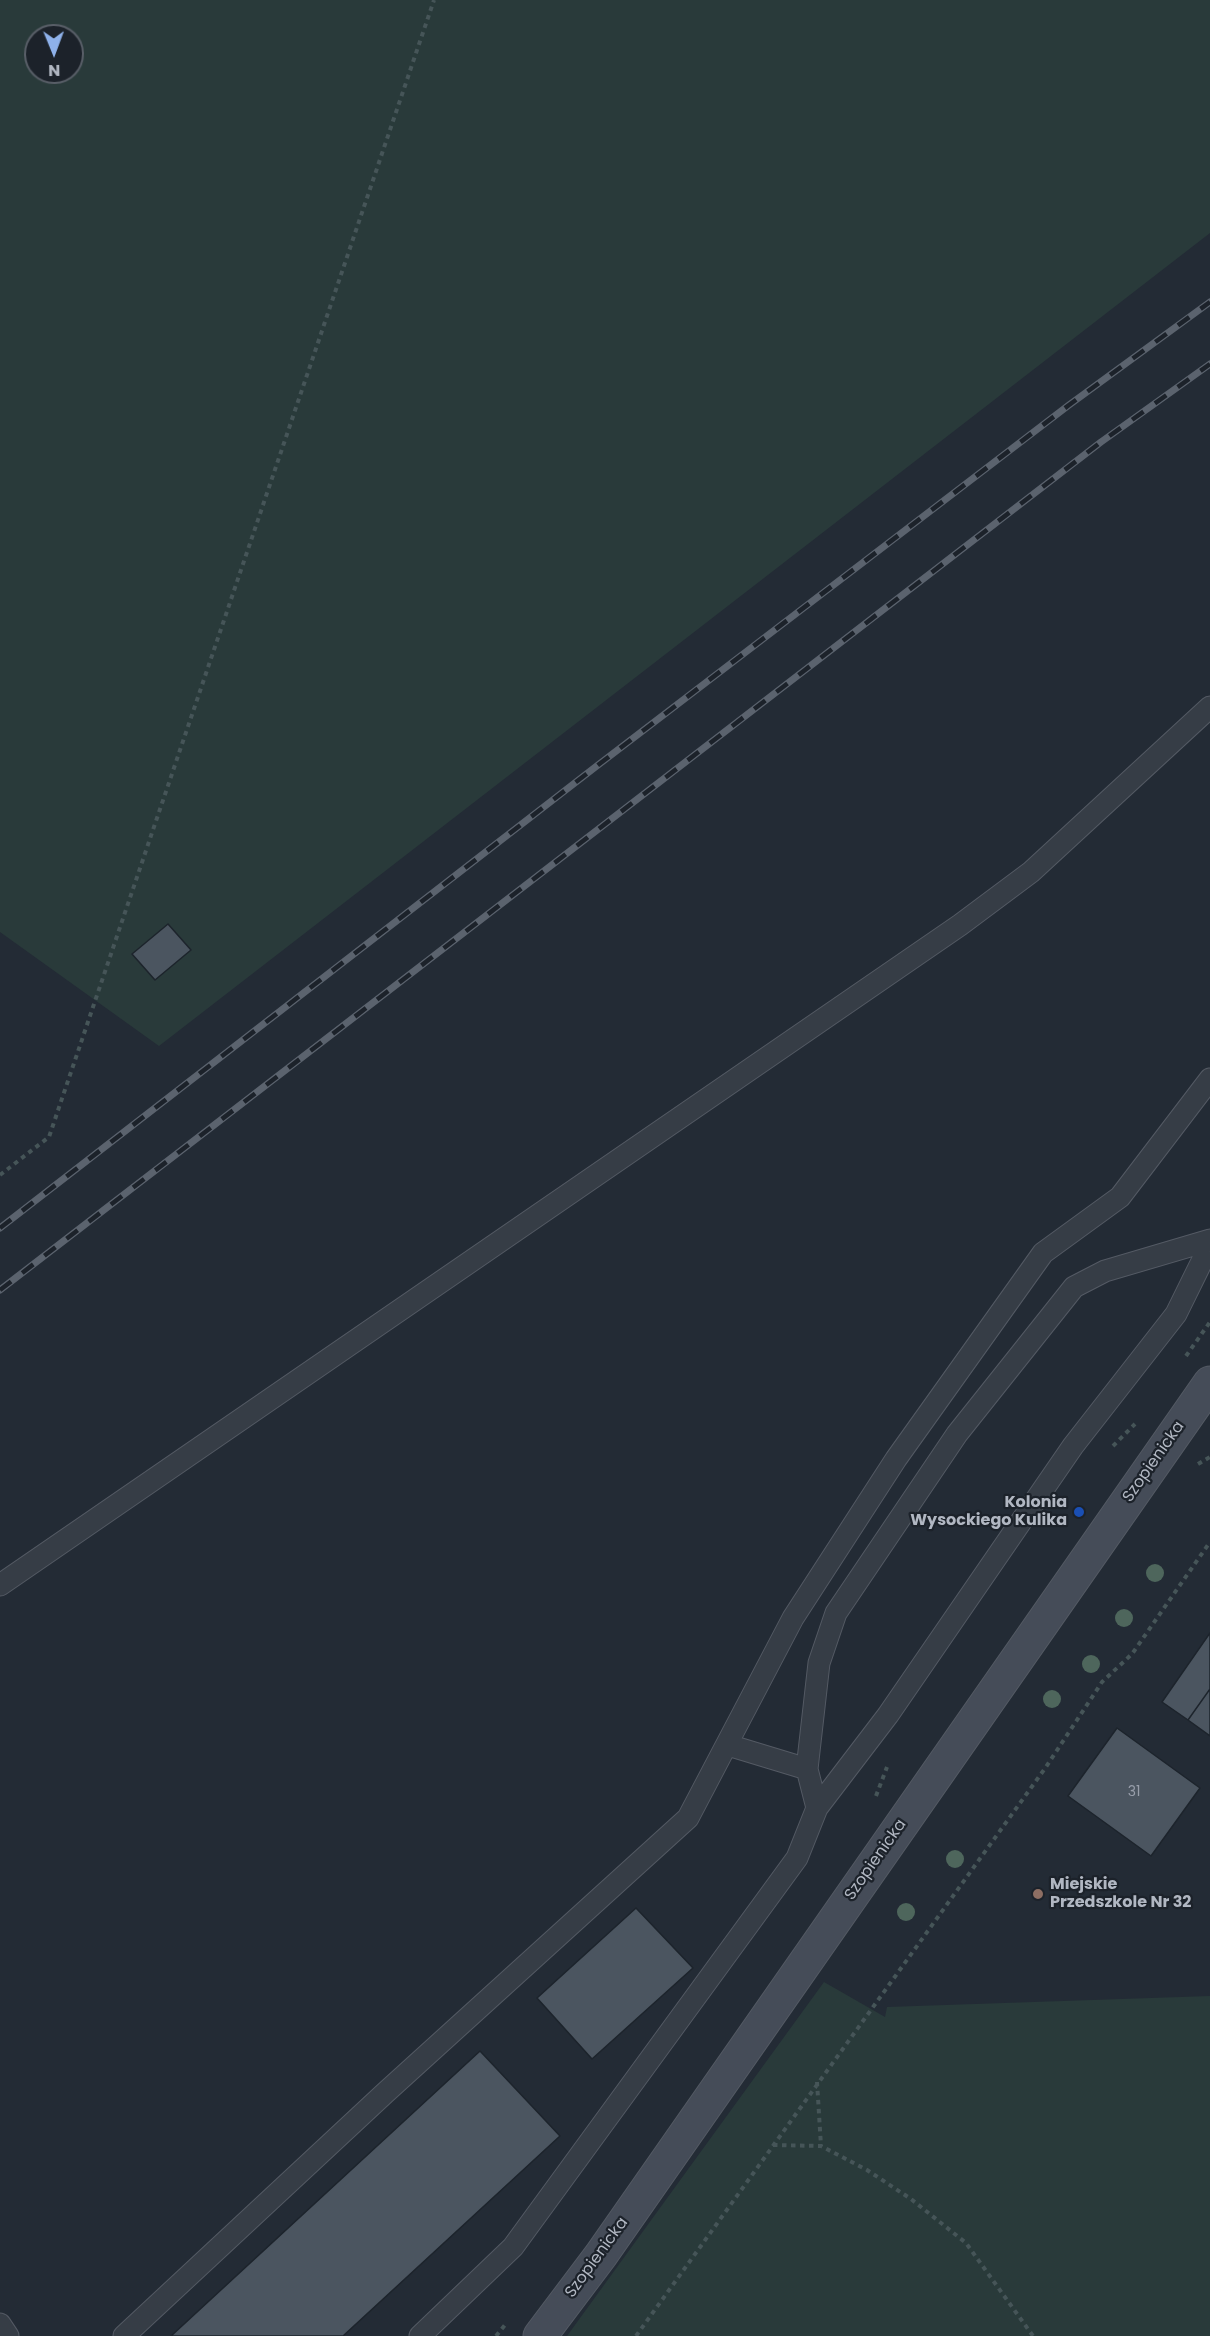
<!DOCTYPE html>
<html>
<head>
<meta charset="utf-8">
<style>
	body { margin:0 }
	#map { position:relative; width:1210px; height:2336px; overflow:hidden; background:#232b35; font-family:Poppins,sans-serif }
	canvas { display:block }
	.north { position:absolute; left:24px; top:24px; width:60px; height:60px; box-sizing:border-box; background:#1c222a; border:2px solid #585e67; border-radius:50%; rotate:179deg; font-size:16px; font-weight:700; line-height:24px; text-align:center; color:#b1b7c2 }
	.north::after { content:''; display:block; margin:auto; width:21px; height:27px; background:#8eb1ea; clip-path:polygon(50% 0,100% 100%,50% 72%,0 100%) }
</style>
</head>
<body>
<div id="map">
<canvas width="1210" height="2336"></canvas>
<div class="north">N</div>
</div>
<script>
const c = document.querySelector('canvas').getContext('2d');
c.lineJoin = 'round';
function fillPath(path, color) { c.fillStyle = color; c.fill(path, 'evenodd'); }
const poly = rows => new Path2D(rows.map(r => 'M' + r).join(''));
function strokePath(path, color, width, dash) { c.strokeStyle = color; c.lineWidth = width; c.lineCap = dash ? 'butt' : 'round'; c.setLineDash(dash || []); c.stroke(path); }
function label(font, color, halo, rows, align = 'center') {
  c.font = font + ' Poppins,sans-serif'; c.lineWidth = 4.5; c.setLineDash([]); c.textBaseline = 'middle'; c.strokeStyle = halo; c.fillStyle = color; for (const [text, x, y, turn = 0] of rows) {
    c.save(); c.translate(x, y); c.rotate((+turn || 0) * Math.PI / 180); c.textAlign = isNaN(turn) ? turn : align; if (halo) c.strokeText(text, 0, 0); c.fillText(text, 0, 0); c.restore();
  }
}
const green = poly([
	[0,0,1210,0,1210,233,159,1046,0,932],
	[36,36,72,36,72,72,36,72],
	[824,1982,885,2017,887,2007,1210,1996,1210,2336,567,2336]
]);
const building = poly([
	[168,924,191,950,155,980,132,954,168,924],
	[1210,1633,1210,1689,1188,1720,1162,1702,1210,1633],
	[1210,1689,1210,1736,1188,1720,1210,1689],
	[1117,1728,1200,1788,1151,1856,1068,1796,1117,1728],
	[636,1908,693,1968,592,2059,537,1998,636,1908],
	[480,2051,560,2136,343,2336,171,2336,480,2051]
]);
const path = poly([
	[0,1175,49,1137,434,0],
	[1186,1356,1210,1322],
	[1113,1446,1135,1424],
	[1198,1464,1210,1457],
	[876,1796,887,1767],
	[817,2082,821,2146],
	[773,2145,821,2146,867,2170,911,2199,966,2243,1033,2336],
	[496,2336,505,2325],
	[636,2336,1046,1767,1102,1682,1132,1654,1210,1542]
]);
const lane = poly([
	[0,1585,960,925,1031,872,1210,707],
	[728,1745,807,1769],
	[817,1808,888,1715,1073,1446,1176,1314,1210,1245],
	[0,2324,8,2336],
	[124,2336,385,2093,688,1818,793,1618,896,1459,1043,1253,1120,1197,1210,1079],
	[420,2336,513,2247,797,1858,817,1808,807,1769,819,1663,836,1613,957,1434,1074,1287,1105,1271,1210,1240]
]);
const secondary = poly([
	[540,2336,601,2255,1210,1383]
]);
const rail = poly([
	[0,1228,598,765,1069,405,1210,302],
	[0,1290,1101,442,1210,364]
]);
const trees = [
	[1155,1573],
	[1124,1618],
	[1091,1664],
	[1052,1699],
	[955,1859],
	[906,1912]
];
const markers = [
	[1079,1512,6,"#1a4fb4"],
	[1038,1894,6,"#8d6e63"]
];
const numberNames = [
	["31",1134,1792]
];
const streetNames = [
	["Szopienicka",1154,1462,-55],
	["Szopienicka",876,1860,-55],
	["Szopienicka",597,2258,-54]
];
const poiNames = [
	["Kolonia",1067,1503],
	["Wysockiego Kulika",1067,1521],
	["Miejskie",1050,1885,"left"],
	["Przedszkole Nr 32",1050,1903,"left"]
];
fillPath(green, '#293a3a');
fillPath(building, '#4b5560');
strokePath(building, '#1d242c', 1.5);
strokePath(lane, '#545a64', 23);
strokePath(secondary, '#545a64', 35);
strokePath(path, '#465558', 4, [4.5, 4.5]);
strokePath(lane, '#363d46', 21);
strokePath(secondary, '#454c58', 33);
strokePath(rail, '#5b636e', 7);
strokePath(rail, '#1c222a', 4.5, [14]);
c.fillStyle = '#4e665c';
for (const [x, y] of trees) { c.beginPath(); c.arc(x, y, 9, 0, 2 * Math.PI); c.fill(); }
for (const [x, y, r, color] of markers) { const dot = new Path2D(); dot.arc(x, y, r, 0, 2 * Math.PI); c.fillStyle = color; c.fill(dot); strokePath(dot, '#1c222a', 2); }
label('14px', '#989eaa', null, numberNames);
label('16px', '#b1b7c2', '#1c222a', streetNames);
label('bold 16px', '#b1b7c2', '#1c222a', poiNames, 'right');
</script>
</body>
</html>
